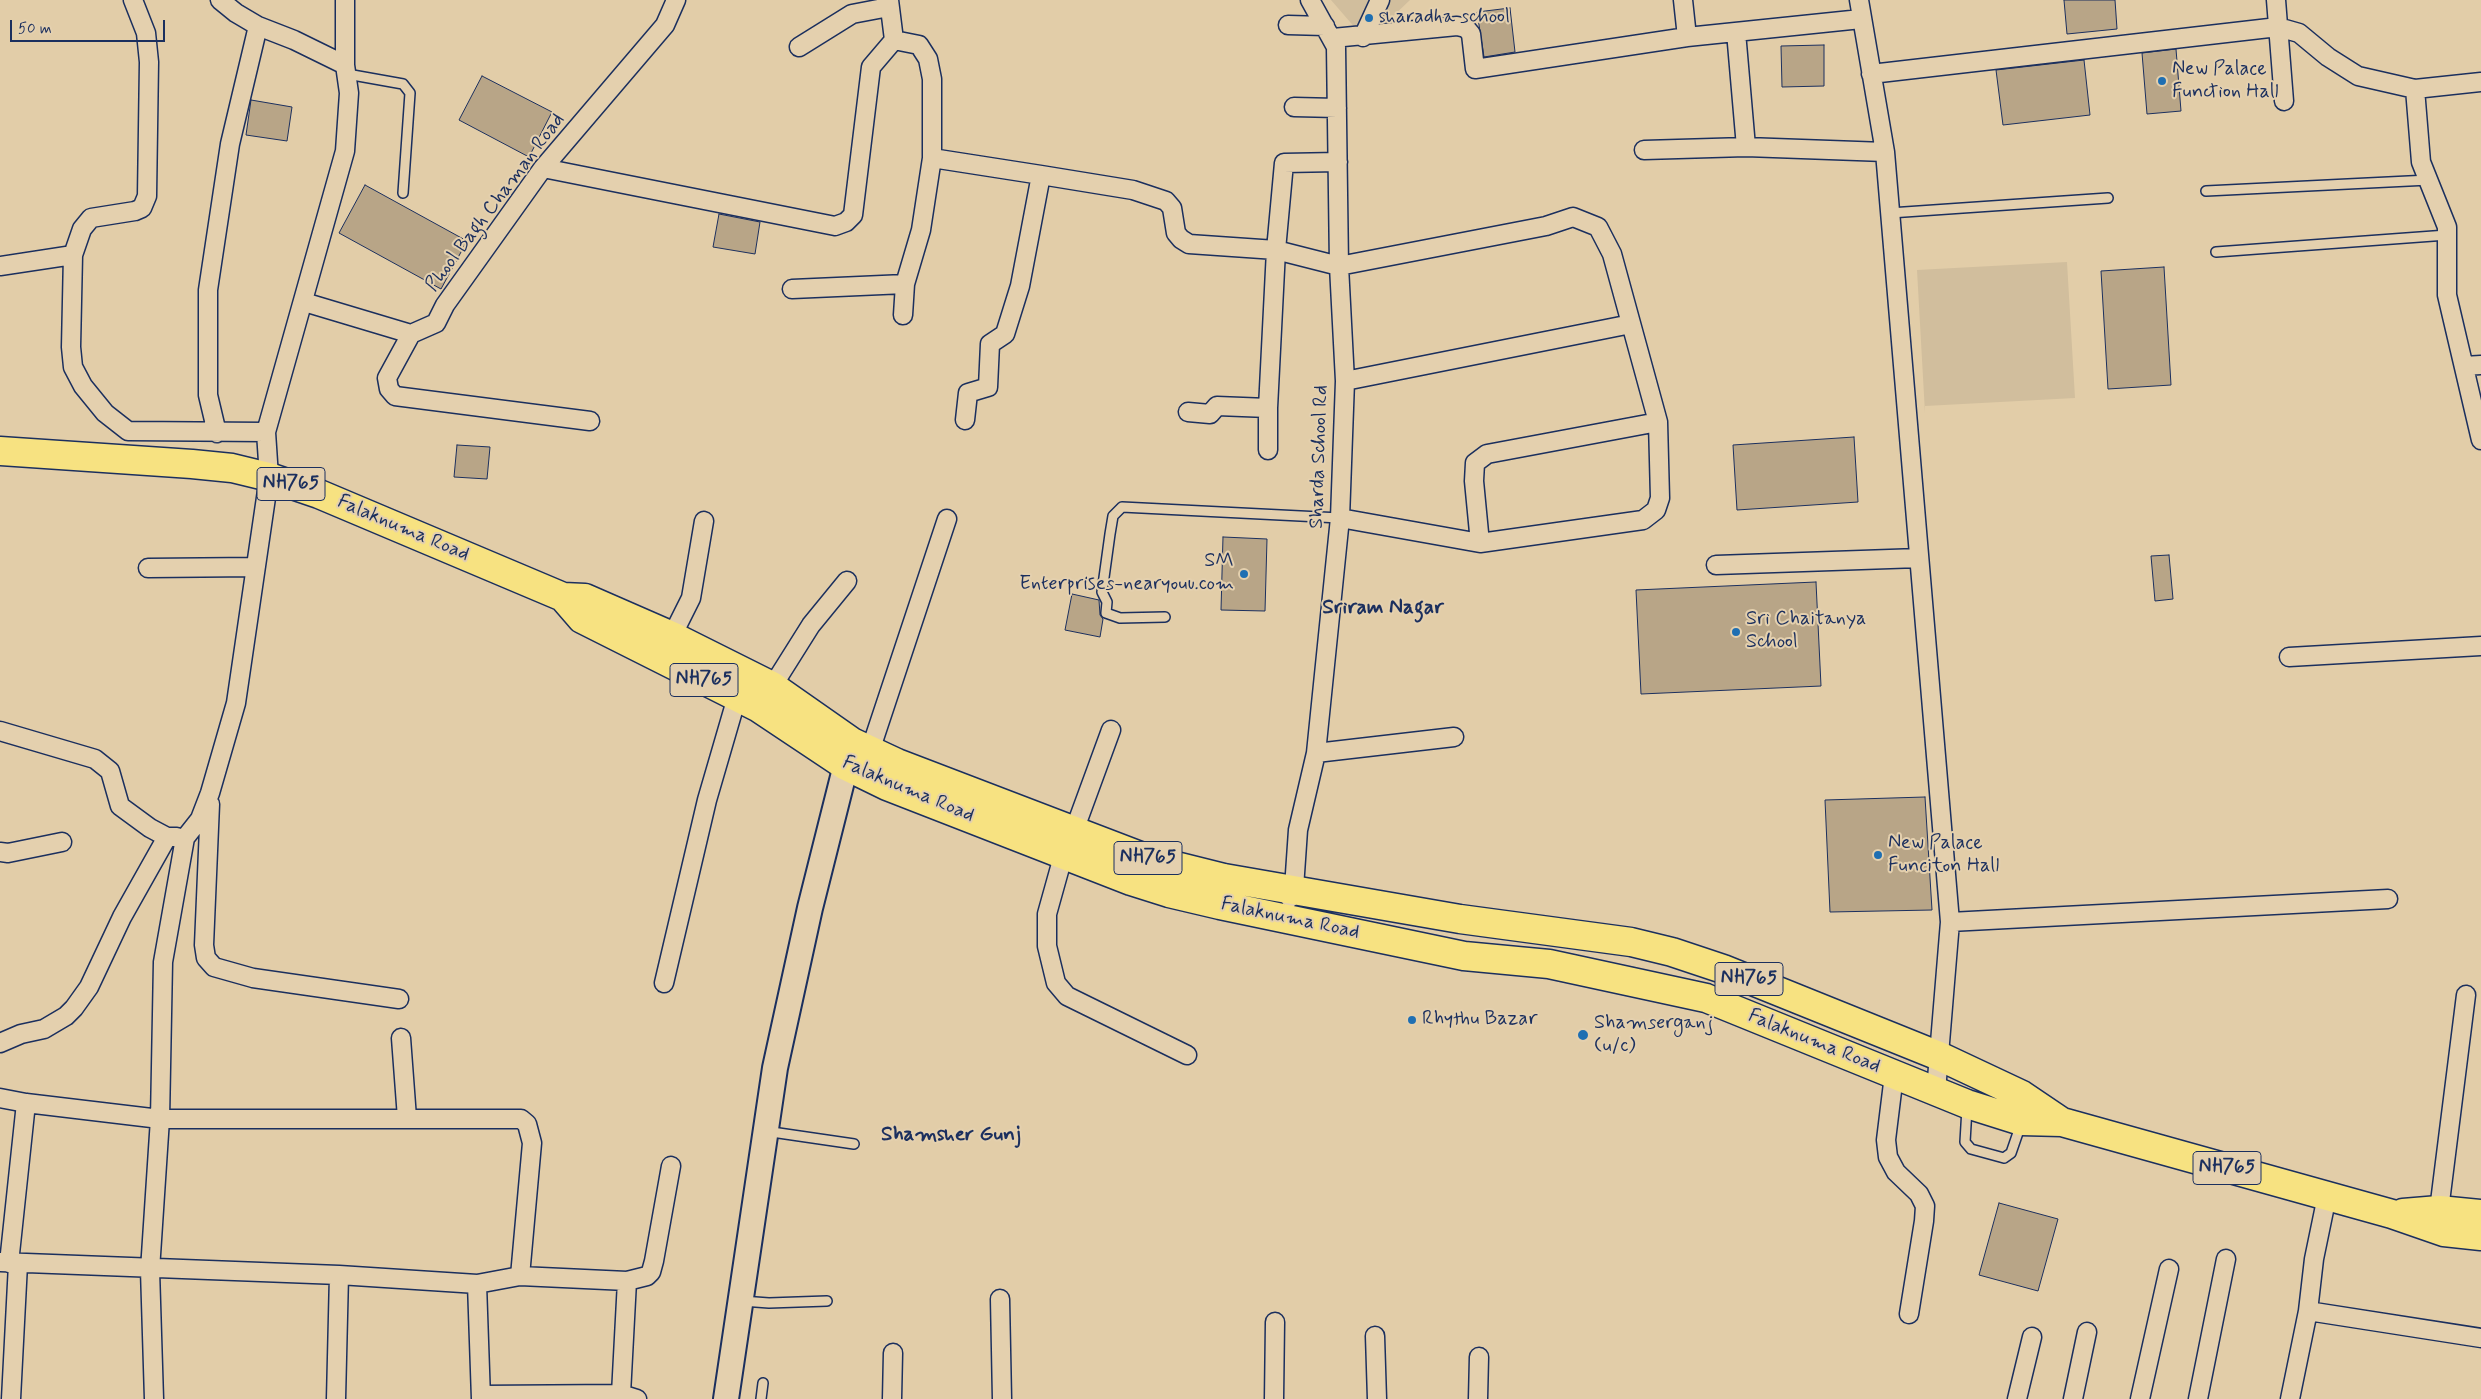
<!DOCTYPE html>
<html>
<head>
<meta charset="utf-8">
<style>
	body { margin:0 }
	#map { position:relative; width:2481px; height:1399px; overflow:hidden; background:#e2cda8; font-family:Mynerve,sans-serif }
	canvas { display:block }
	.scale { position:absolute; left:10px; top:20px; width:155px; height:22px; box-sizing:border-box; border:2px solid #1b2f5e; border-top:0; padding-left:6px; font-size:15px; line-height:18px; white-space:nowrap; color:#1b2f5e; -webkit-text-stroke:4px #e4d0ae; paint-order:stroke }
</style>
</head>
<body>
<div id="map">
<canvas width="2481" height="1399"></canvas>
<div class="scale">50 m</div>
</div>
<script>
const c = document.querySelector('canvas').getContext('2d');
c.lineJoin = 'round';
function fillPath(path, color) { c.fillStyle = color; c.fill(path, 'evenodd'); }
const poly = rows => new Path2D(rows.map(r => 'M' + r).join(''));
function strokePath(path, color, width, dash) { c.strokeStyle = color; c.lineWidth = width; c.lineCap = dash ? 'butt' : 'round'; c.setLineDash(dash || []); c.stroke(path); }
function label(font, color, halo, rows, align = 'center') {
  c.font = font + ' Mynerve,sans-serif'; c.lineWidth = 4; c.setLineDash([]); c.textBaseline = 'middle'; c.strokeStyle = halo; c.fillStyle = color; for (const [text, x, y, turn = 0] of rows) {
    c.save(); c.translate(x, y); c.rotate((+turn || 0) * Math.PI / 180); c.textAlign = isNaN(turn) ? turn : align; if (halo) c.strokeText(text, 0, 0); c.fillText(text, 0, 0); c.restore();
  }
}
const built = poly([
	[1331,0,1410,0,1364,44,1363,37],
	[2067,262,2075,398,1925,406,1925,413,1917,270]
]);
const building = poly([
	[2064,0,2115,0,2117,29,2067,34,2064,0],
	[1510,8,1515,52,1484,57,1477,12,1510,8],
	[1824,45,1824,86,1782,87,1781,46,1824,45],
	[2176,49,2181,111,2147,114,2142,53,2176,49],
	[2084,60,2090,115,2003,125,1996,70,2084,60],
	[482,76,552,112,529,157,459,120,482,76],
	[251,100,292,107,287,141,246,135,251,100],
	[365,185,467,241,441,289,339,233,365,185],
	[719,214,760,222,755,254,713,247,719,214],
	[2164,267,2171,385,2108,389,2101,271,2164,267],
	[1854,437,1858,502,1737,510,1733,445,1854,437],
	[457,445,490,447,487,479,454,477,457,445],
	[1223,537,1267,539,1265,611,1221,610,1223,537],
	[2169,555,2173,599,2155,601,2151,556,2169,555],
	[1816,582,1821,686,1641,694,1636,590,1816,582],
	[1072,594,1099,600,1100,615,1103,619,1100,637,1065,630,1072,594],
	[1925,797,1932,910,1830,912,1825,800,1925,797],
	[1999,1203,2058,1219,2038,1291,1979,1275,1999,1203]
]);
const lane = poly([
	[347,74,403,84,410,93,403,193],
	[2206,191,2429,180],
	[1890,213,2108,198],
	[2216,252,2447,235],
	[1165,617,1120,618,1106,613,1107,602,1102,592,1110,534,1113,516,1122,507,1340,518],
	[1967,1108,1965,1142,1971,1149,2004,1158,2011,1153,2021,1124],
	[765,1131,854,1144],
	[742,1301,769,1303,827,1301],
	[761,1399,763,1383]
]);
const street = poly([
	[133,0,146,33,149,62,147,196,142,208,135,211,91,218,82,229,73,255,71,347,73,367,83,386,105,413,128,431,266,432],
	[220,0,236,13,258,26,294,40,345,65],
	[889,0,894,40,919,45,928,59,932,79,932,158,921,230,905,284],
	[1683,0,1687,37],
	[1859,0,1885,152,1950,922,1936,1091],
	[2276,0,2284,101],
	[1288,25,1325,26],
	[1736,32,1746,147],
	[1363,37,1380,0],
	[1333,38,1457,26,1466,28,1471,34,1475,69,1687,37,1861,19],
	[799,47,852,14,889,7],
	[1871,74,2278,27,2299,33,2328,57,2358,76,2415,89,2421,162,2447,227,2447,295,2481,440],
	[2415,89,2481,82],
	[1294,107,1337,108],
	[1644,150,1746,147,1885,152],
	[932,158,1041,175],
	[543,168,835,226,846,222,853,215,871,67,894,40],
	[0,266,73,255],
	[792,289,905,284,903,315],
	[304,302,411,334,436,323,445,305,543,168,665,25,676,0],
	[411,334,387,378,389,389,395,396,590,421],
	[2464,366,2481,365],
	[1345,381,1631,324],
	[1188,412,1210,414,1217,406,1268,408,1276,250,1284,163,1338,162],
	[965,420,968,393,988,387,990,344,1005,334,1020,286,1041,175,1133,190,1166,201,1172,208,1176,233,1181,239,1189,244,1276,250,1339,266,1546,226,1573,217,1598,227,1612,254,1658,422,1660,498,1656,510,1643,520,1480,543,1340,518],
	[217,433,208,395,208,290,230,144,258,26],
	[1268,450,1268,408],
	[1480,543,1474,481,1475,463,1487,454,1658,422],
	[1716,565,1919,558],
	[148,568,256,567],
	[672,636,691,598,704,521],
	[2289,657,2481,646],
	[767,695,811,625,847,581],
	[0,731,95,759,110,771,120,806,150,828,167,837,177,837],
	[870,751,947,519],
	[1316,753,1454,737],
	[210,804,204,945,206,958,214,967,253,978,399,999],
	[1074,831,1111,730],
	[0,852,8,853,62,842],
	[1064,853,1047,914,1047,946,1056,983,1067,996,1187,1055],
	[1290,898,1294,888,1298,830,1316,753,1340,518,1345,381,1339,266,1336,47,1310,0],
	[1950,922,2388,899],
	[664,983,707,800,737,697],
	[401,1038,407,1118],
	[0,1043,21,1034,44,1029,66,1016,74,1008,89,987,122,917,167,837],
	[1894,1075,1886,1140,1888,1157,1896,1172,1919,1194,1925,1206,1924,1221,1909,1314],
	[0,1098,26,1103,160,1119,521,1119,527,1124,532,1143,520,1276,477,1284],
	[2439,1210,2466,995],
	[0,1262,339,1275,477,1284,481,1399],
	[9,1263,26,1103],
	[520,1276,627,1281,647,1276,651,1272,654,1261,671,1166],
	[1000,1299,1002,1399],
	[2308,1311,2481,1338],
	[1375,1336,1377,1399],
	[621,1394,627,1281],
	[481,1395,621,1394,637,1399],
	[11,1399,18,1264],
	[154,1399,150,1270,160,1119,163,962,185,838,200,819,210,793,236,703,269,477,266,432,345,151,349,93,345,65,345,0],
	[336,1399,339,1275],
	[892,1399,893,1353],
	[1274,1399,1275,1322],
	[1478,1399,1479,1357],
	[2017,1399,2032,1337],
	[2073,1399,2087,1332],
	[2140,1399,2169,1269],
	[2198,1399,2226,1259],
	[2290,1399,2308,1311,2314,1259,2327,1196]
]);
const secondary = poly([
	[726,1399,775,1068,810,908,850,749]
]);
const highway = poly([
	[0,451,192,464,232,468,269,477,319,494,563,597,585,598,672,636,772,686,852,742,897,763,1148,859,1224,878,1460,919,1631,942,1672,952,1723,969,1939,1056,2022,1095,2062,1122],
	[563,597,582,619,759,708,846,766,887,786,1131,881,1169,893,1220,905,1464,956,1549,964,1706,998,1967,1104,2021,1121,2062,1122,2392,1214,2444,1232,2481,1236],
	[2403,1213,2439,1210,2481,1214]
]);
const markers = [
	[1369,18,5,"#1f6fb2"],
	[2162,81,5,"#1f6fb2"],
	[1244,574,5,"#1f6fb2"],
	[1736,632,5,"#1f6fb2"],
	[1878,855,5,"#1f6fb2"],
	[1412,1020,5,"#1f6fb2"],
	[1583,1035,6,"#1f6fb2"]
];
const shields = [
	[291,484,68],
	[704,680,68],
	[1148,858,68],
	[1749,979,68],
	[2227,1168,68]
];
const shieldNames = [
	["NH765",291,484],
	["NH765",704,680],
	["NH765",1148,858],
	["NH765",1749,979],
	["NH765",2227,1168]
];
const poiNames = [
	["sharadha school",1379,18],
	["New Palace",2172,70],
	["Function Hall",2172,93],
	["SM",1234,562,"right"],
	["Enterprises-nearyouu.com",1234,585,"right"],
	["Sri Chaitanya",1746,620],
	["School",1746,643],
	["New Palace",1888,844],
	["Funciton Hall",1888,867],
	["Rhythu Bazar",1422,1020],
	["Shamserganj",1594,1024],
	["(u/c)",1594,1047]
];
const streetNames = [
	["Phool Bagh Chaman Road",496,203,-53],
	["Sharda School Rd",1320,457,-88],
	["Falaknuma Road",403,529,23],
	["Falaknuma Road",908,790,23],
	["Falaknuma Road",1290,919,12],
	["Falaknuma Road",1814,1042,22]
];
const neighbourhoodNames = [
	["Sriram Nagar",1383,609],
	["Shamsher Gunj",951,1136]
];
fillPath(built, '#d1be9d');
fillPath(building, '#b8a587');
strokePath(building, '#1b2f5e', 1);
strokePath(lane, '#1b2f5e', 12);
strokePath(street, '#1b2f5e', 21);
strokePath(secondary, '#1b2f5e', 28);
strokePath(highway, '#1b2f5e', 31);
strokePath(lane, '#e4d0ae', 9);
strokePath(street, '#e4d0ae', 18);
strokePath(secondary, '#e4d0ae', 24);
strokePath(highway, '#f7e281', 28);
for (const [x, y, r, color] of markers) { const dot = new Path2D(); dot.arc(x, y, r, 0, 2 * Math.PI); c.fillStyle = color; c.fill(dot); strokePath(dot, '#e4d0ae', 2); }
for (const [x, y, w] of shields) { const box = new Path2D(); box.roundRect(x - w / 2, y - 16.5, w, 33, 4); c.fillStyle = '#e4d0ae'; c.fill(box); strokePath(box, '#1b2f5e', 1); }
label('bold 19px', '#1b2f5e', null, shieldNames);
label('20px', '#1b2f5e', '#e4d0ae', poiNames, 'left');
label('20px', '#1b2f5e', '#e4d0ae', streetNames);
label('bold 21px', '#1b2f5e', '#e4d0ae', neighbourhoodNames);
</script>
</body>
</html>
